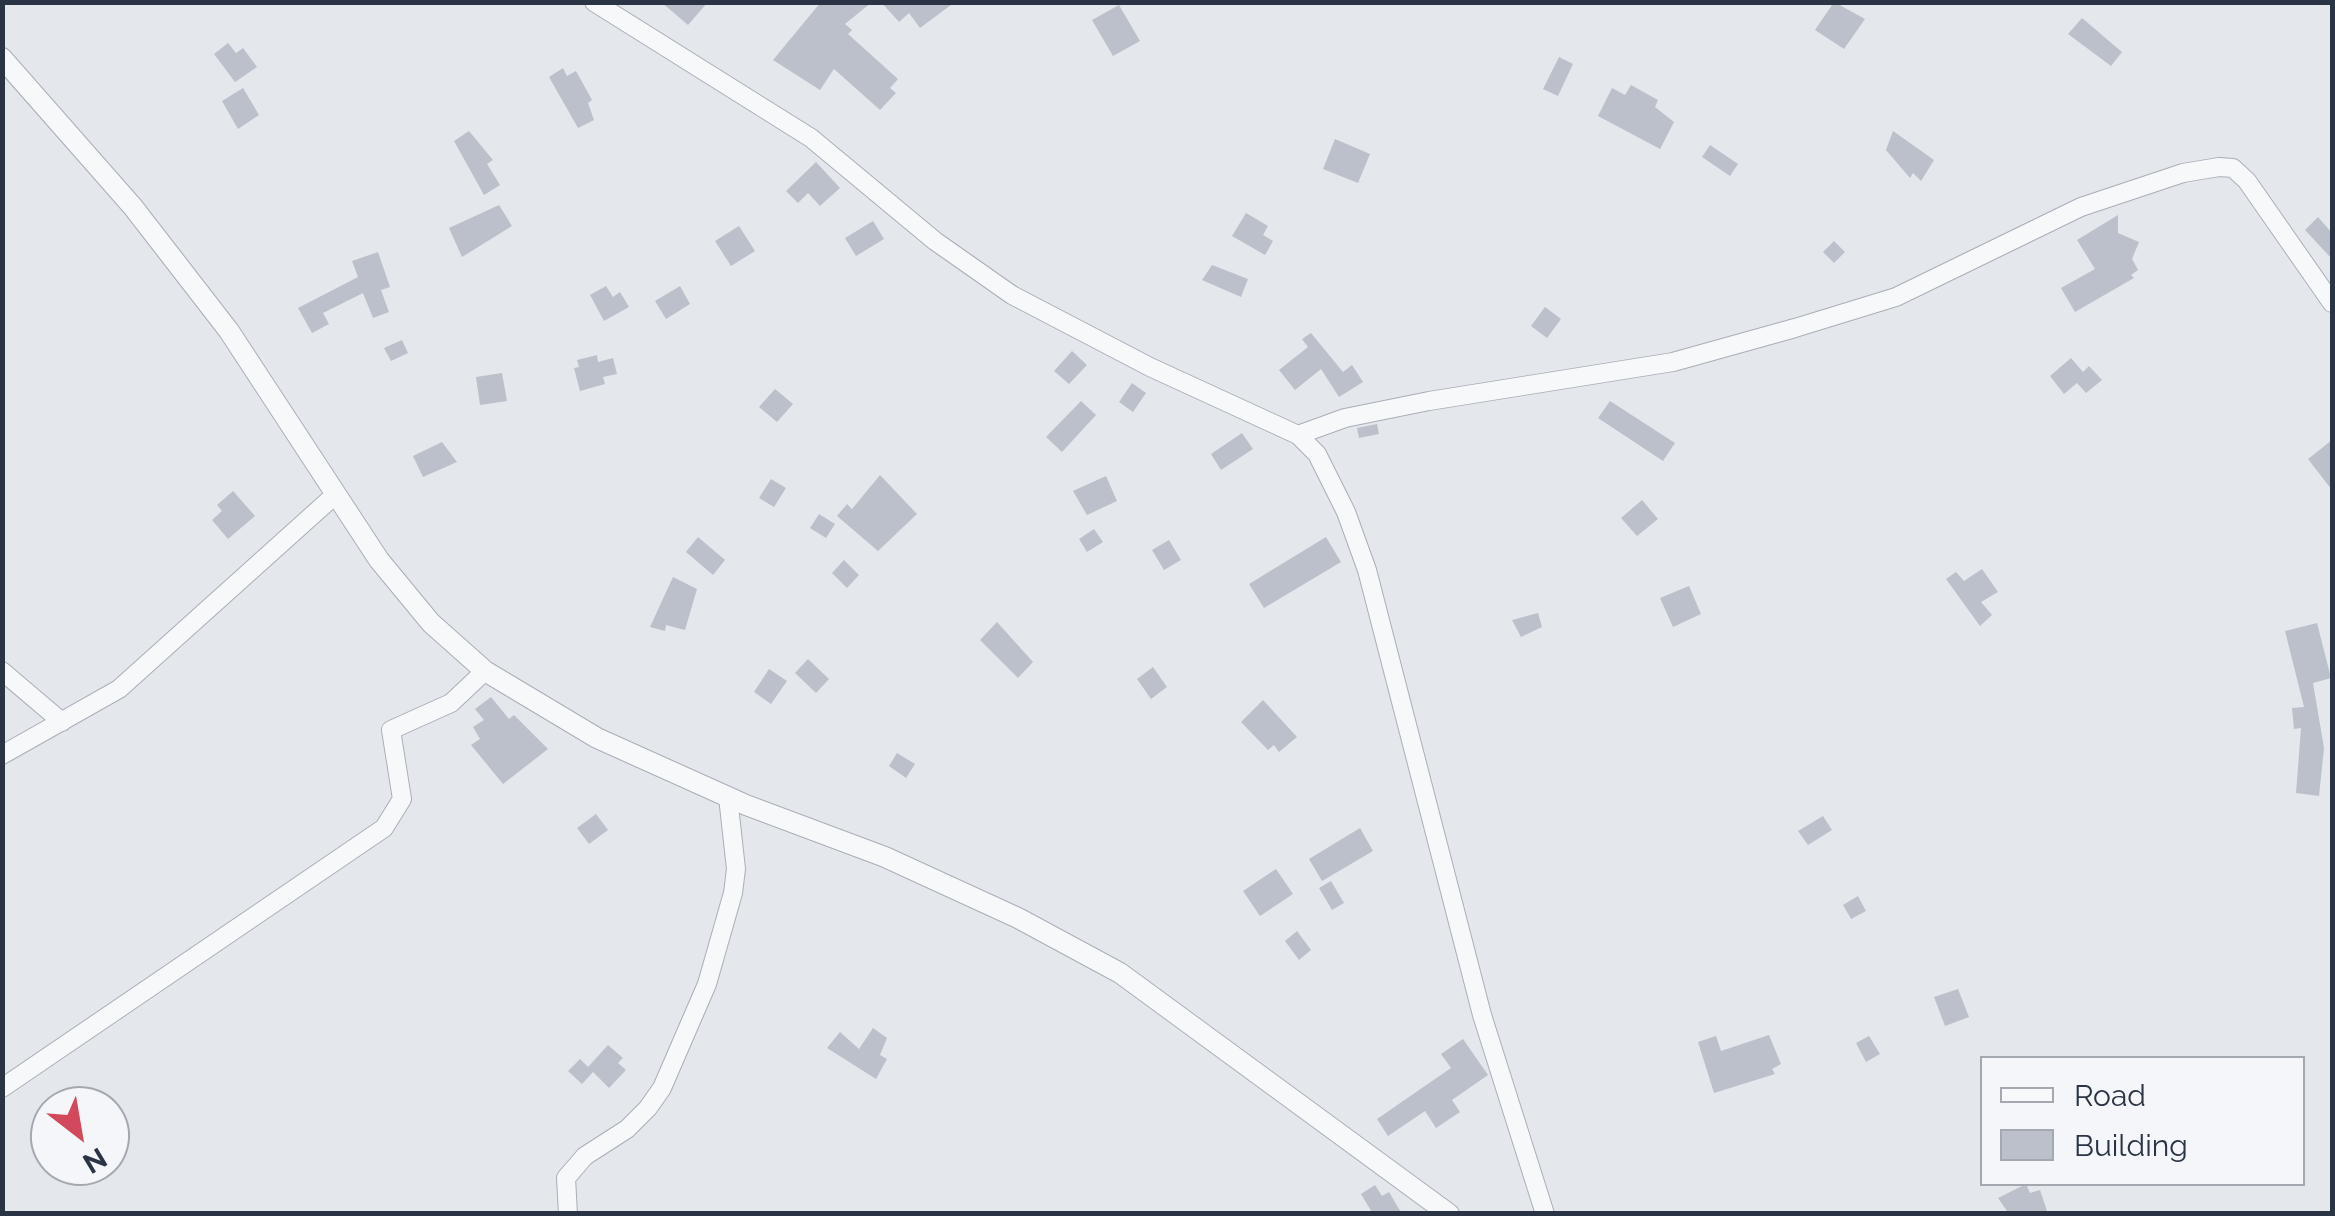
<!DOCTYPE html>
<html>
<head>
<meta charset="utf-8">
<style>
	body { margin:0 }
	#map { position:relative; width:2335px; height:1216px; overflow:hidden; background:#e4e7ec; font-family:Raleway,sans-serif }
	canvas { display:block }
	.frame { position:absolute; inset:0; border:5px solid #2b3445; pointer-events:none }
	.legend { position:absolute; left:1980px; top:1056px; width:325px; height:130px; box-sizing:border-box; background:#f4f6f9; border:2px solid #a4a8b1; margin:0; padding:12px 18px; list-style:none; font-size:30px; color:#2b3445 }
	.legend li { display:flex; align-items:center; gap:20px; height:50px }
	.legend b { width:50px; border:2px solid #a4a8b1 }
	.north { position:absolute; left:30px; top:1086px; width:100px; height:100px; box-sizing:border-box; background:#f4f6f9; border:2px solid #a4a8b1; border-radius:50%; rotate:149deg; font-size:28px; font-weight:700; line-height:40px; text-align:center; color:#2b3445 }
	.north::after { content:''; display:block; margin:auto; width:35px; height:45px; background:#d1495b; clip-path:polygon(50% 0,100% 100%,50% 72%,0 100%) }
</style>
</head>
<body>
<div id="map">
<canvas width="2335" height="1216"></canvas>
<div class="frame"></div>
<ul class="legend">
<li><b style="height:12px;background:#f7f8fa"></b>Road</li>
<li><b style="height:28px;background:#bbc0ca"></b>Building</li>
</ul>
<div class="north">N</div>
</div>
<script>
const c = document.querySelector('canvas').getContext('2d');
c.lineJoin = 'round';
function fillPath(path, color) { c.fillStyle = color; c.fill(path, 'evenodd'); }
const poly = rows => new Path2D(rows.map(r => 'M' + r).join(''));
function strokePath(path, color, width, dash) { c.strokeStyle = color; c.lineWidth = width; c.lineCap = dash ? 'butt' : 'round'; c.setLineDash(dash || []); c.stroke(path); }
const building = poly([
	[661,2,708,2,688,25],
	[821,2,872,2,845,24,852,30,848,34,898,79,890,88,896,93,880,110,834,69,820,90,773,60],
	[881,2,955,2,920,28,909,13,899,22],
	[1834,2,1865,19,1844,49,1815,30],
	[1119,5,1140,41,1113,56,1092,20],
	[2082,18,2122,52,2111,66,2068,34],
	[228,43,236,53,243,48,257,67,235,82,214,54],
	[1559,57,1573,64,1558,96,1543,89],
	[563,68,567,76,576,71,592,100,588,103,594,120,578,128,549,77],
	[1631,85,1658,100,1655,107,1674,122,1660,149,1598,116,1612,88,1625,95],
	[243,88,259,115,238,129,222,101],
	[469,131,493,160,487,164,500,185,484,195,454,141],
	[1893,131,1934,160,1921,181,1913,173,1910,178,1886,150],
	[1335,139,1370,154,1358,183,1323,169],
	[1710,145,1738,164,1730,176,1702,157],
	[816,162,840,188,820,206,808,193,798,203,786,191],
	[499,205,512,226,462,257,449,228],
	[1246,213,1268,226,1263,235,1273,241,1265,255,1232,236],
	[2118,215,2118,233,2139,242,2132,259,2138,270,2131,275,2134,278,2075,312,2061,288,2095,269,2077,240],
	[2318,217,2332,233,2332,259,2305,230],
	[873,221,884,239,856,256,845,238],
	[739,226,755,251,731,266,715,241],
	[1834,241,1845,252,1834,263,1823,252],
	[378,252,390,287,381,290,389,312,373,318,363,293,323,313,329,324,312,333,298,308,358,277,352,261],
	[1212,265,1248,279,1241,297,1202,280],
	[606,286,613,297,620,292,629,307,604,321,590,295],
	[680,286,690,304,666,319,655,301],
	[1545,307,1561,319,1547,338,1531,326],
	[1311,333,1343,372,1352,365,1363,382,1339,397,1321,369,1295,390,1279,370,1308,347,1302,339],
	[402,340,408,353,391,361,384,348],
	[1072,351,1087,365,1069,384,1054,371],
	[597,355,598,362,613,358,617,374,603,377,605,384,580,391,574,368,579,367,577,360],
	[2071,358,2083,372,2089,366,2102,380,2086,393,2077,383,2064,394,2050,376],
	[502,373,507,401,480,405,476,377],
	[1132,383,1146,393,1133,412,1119,402],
	[775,389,793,404,777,422,759,407],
	[1081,401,1096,415,1062,452,1046,437],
	[1610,401,1675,443,1663,461,1598,418],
	[1377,424,1379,434,1359,438,1357,428],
	[1242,433,1253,449,1221,470,1211,454],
	[2332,440,2332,490,2308,459],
	[442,442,457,462,423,477,413,456],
	[880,475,917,514,878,551,837,516,847,504,852,509],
	[1106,476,1117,501,1087,515,1073,491],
	[771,479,786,488,774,507,759,498],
	[233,491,255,516,228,539,212,520,222,511,217,505],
	[1642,500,1658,519,1637,536,1621,518],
	[819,514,835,524,826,538,810,528],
	[1094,529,1103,542,1087,552,1079,539],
	[698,537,725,560,713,575,686,552],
	[1326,537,1341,562,1264,608,1249,584],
	[1169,540,1181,560,1164,570,1152,550],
	[844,560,859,575,847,588,832,573],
	[1982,569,1998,592,1981,602,1992,615,1980,626,1946,579,1956,572,1964,581],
	[673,577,697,589,685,630,666,625,665,631,650,627],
	[1689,586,1701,614,1673,627,1660,598],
	[1538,613,1542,627,1521,637,1512,620],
	[997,622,1033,662,1018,678,980,640],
	[2317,623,2331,678,2313,683,2324,748,2319,796,2296,793,2301,728,2294,729,2292,708,2304,707,2285,631],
	[808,659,829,679,816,693,795,673],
	[1153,667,1167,687,1151,699,1137,679],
	[769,669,787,681,771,704,754,692],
	[491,697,509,719,514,715,548,749,503,784,471,745,480,739,473,727,484,720,475,709],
	[1263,700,1297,737,1279,752,1274,745,1268,750,1241,722],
	[897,753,915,764,906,778,889,766],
	[596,814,608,830,589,844,577,828],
	[1823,816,1832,830,1808,845,1798,831],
	[1360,828,1373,851,1322,881,1309,859],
	[1276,869,1293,894,1260,916,1243,891],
	[1331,881,1344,903,1332,910,1319,888],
	[1858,896,1866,911,1851,919,1843,905],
	[1297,931,1311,950,1299,960,1285,941],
	[1958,989,1969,1017,1945,1026,1934,997],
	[873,1028,887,1038,880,1055,887,1059,876,1079,827,1048,840,1032,859,1049],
	[1769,1035,1781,1064,1772,1069,1775,1074,1714,1093,1698,1042,1716,1036,1721,1051],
	[1869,1036,1880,1054,1866,1062,1856,1043],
	[1463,1039,1488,1075,1452,1100,1460,1112,1436,1128,1425,1111,1388,1136,1377,1119,1451,1068,1441,1054],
	[608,1045,623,1058,618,1063,626,1070,609,1088,593,1072,582,1084,568,1071,580,1059,588,1067],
	[2026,1184,2030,1193,2040,1190,2048,1214,2009,1214,1998,1198],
	[1375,1185,1382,1196,1389,1192,1402,1214,1373,1214,1361,1194]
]);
const minor = poly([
	[594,2,811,138,935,241,1012,295,1150,367,1298,435,1317,454,1346,512,1367,570,1482,1015,1545,1214],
	[1298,435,1345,418,1429,401,1673,362,1795,328,1896,297,2081,207,2183,173,2219,167,2233,168,2247,181,2332,303],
	[2,671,62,722],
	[2,755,119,689,336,494],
	[2,1088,384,828,402,799,391,730,451,703,485,671],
	[568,1214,566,1178,585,1156,627,1129,648,1108,662,1088,707,984,733,893,736,869,728,797]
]);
const tertiary = poly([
	[2,58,133,207,229,331,379,560,431,623,485,671,597,738,746,805,885,857,1018,918,1120,973,1449,1214]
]);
fillPath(building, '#bbc0ca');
strokePath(minor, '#a9aeb7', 20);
strokePath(tertiary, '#a9aeb7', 22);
strokePath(minor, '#f7f8fa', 18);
strokePath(tertiary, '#f7f8fa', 20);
</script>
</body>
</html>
